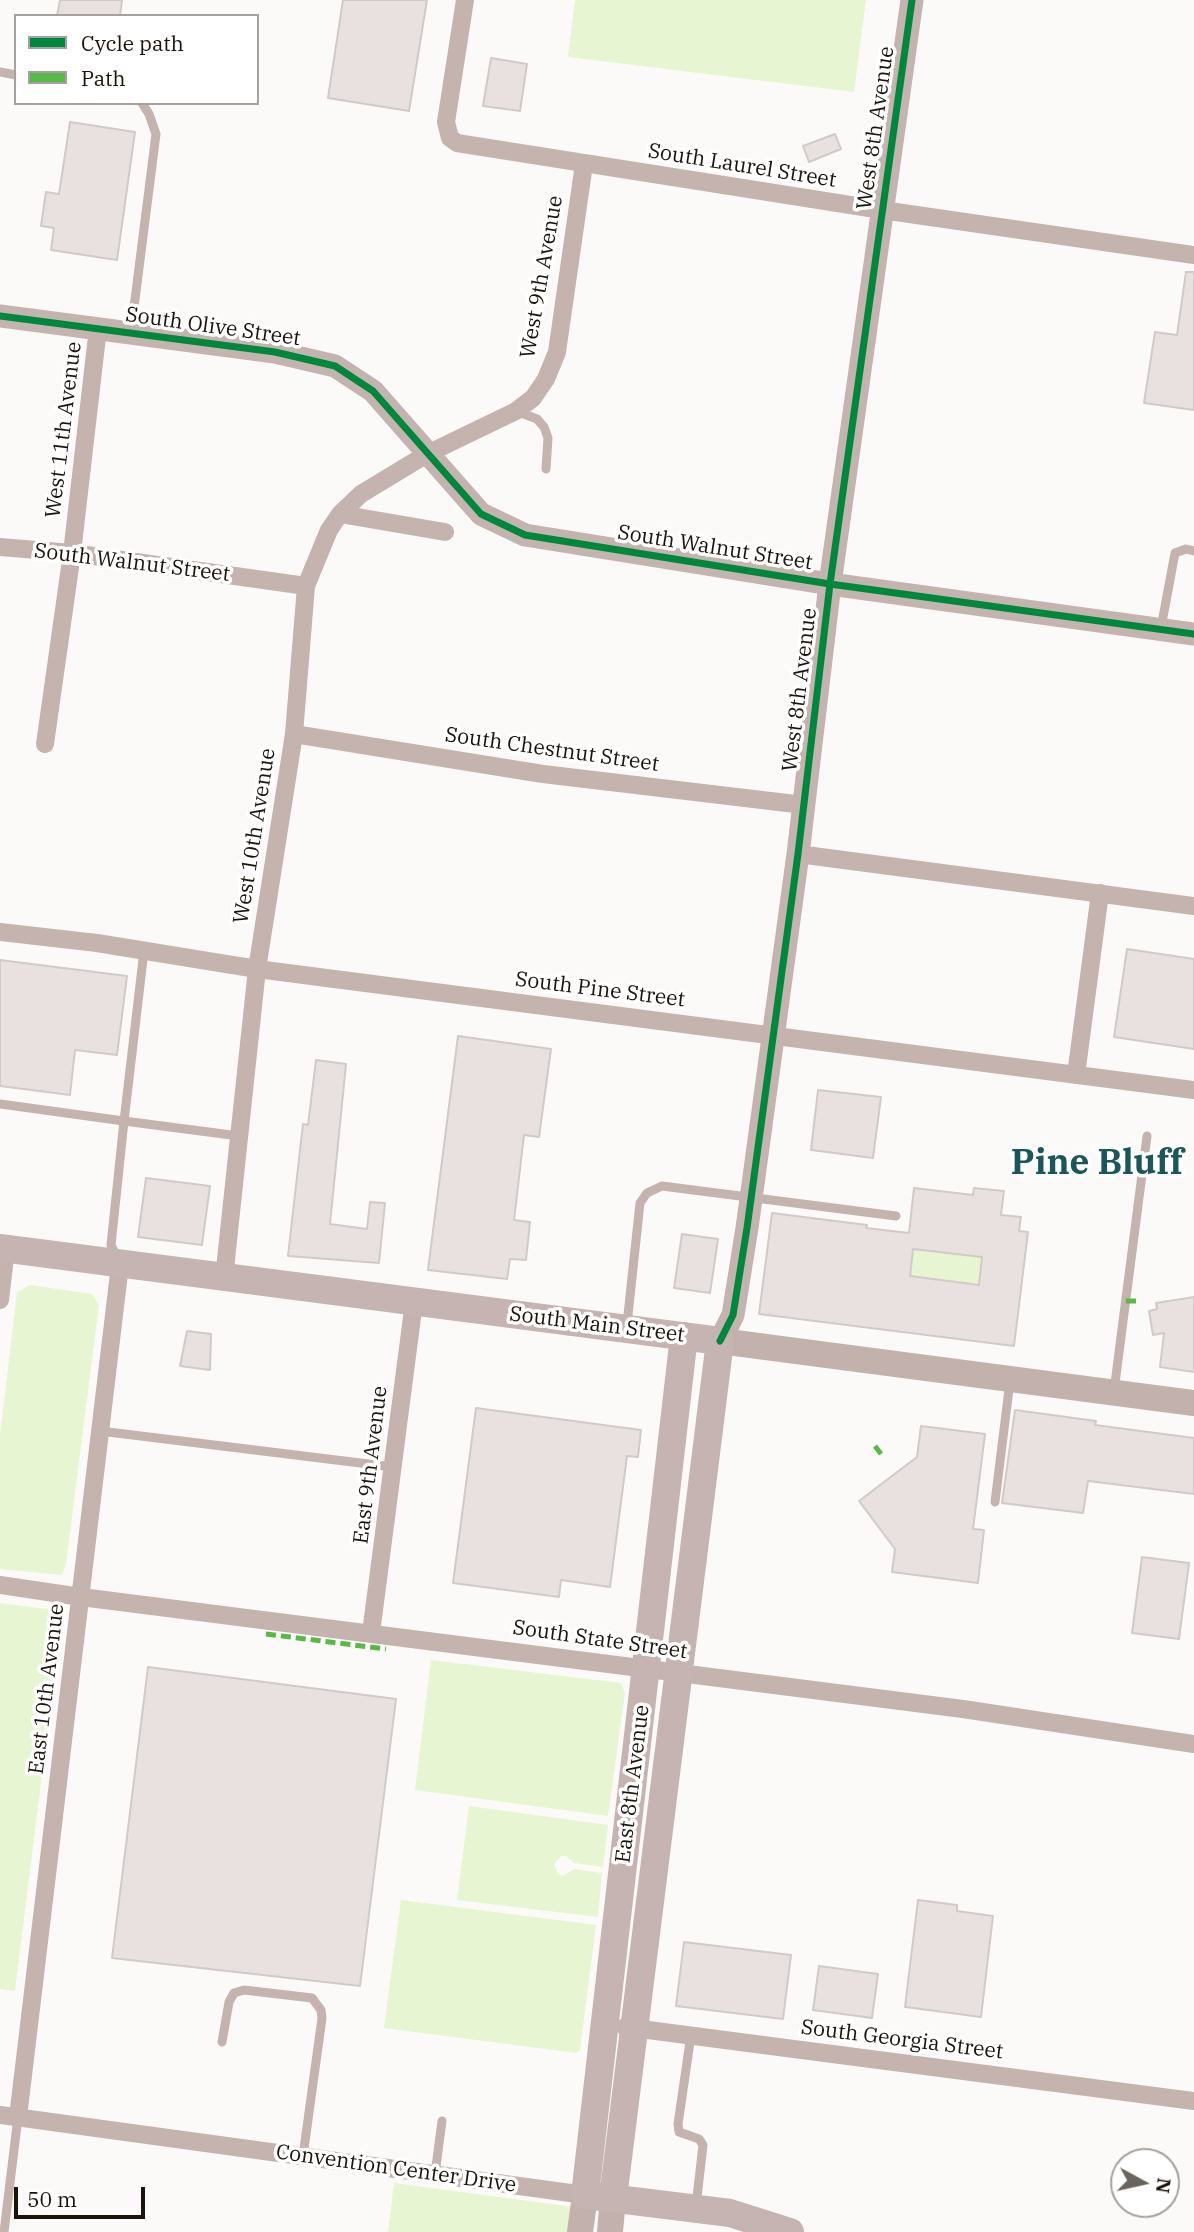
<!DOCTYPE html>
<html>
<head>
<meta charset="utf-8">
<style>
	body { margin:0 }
	#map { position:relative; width:1194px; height:2232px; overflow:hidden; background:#fcfaf8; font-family:"IBM Plex Serif",serif }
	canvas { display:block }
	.legend { position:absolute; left:14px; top:14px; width:245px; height:91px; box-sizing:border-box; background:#fff; border:2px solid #a4a19e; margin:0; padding:9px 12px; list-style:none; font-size:21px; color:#1b140c }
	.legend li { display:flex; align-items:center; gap:14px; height:35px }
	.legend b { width:35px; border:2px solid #a4a19e }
	.north { position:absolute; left:1110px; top:2148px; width:70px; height:70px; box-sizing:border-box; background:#fff; border:2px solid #a4a19e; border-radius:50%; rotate:98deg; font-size:19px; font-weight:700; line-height:28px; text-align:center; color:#1b140c }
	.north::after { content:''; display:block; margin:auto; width:24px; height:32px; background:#6a645f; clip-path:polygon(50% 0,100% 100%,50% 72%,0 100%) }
	.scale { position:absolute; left:14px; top:2187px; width:131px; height:32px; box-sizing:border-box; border:4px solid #1b140c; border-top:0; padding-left:9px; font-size:21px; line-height:24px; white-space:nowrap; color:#1b140c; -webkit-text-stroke:5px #fff; paint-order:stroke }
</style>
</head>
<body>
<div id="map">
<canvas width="1194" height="2232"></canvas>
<ul class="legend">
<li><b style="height:9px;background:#00873e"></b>Cycle path</li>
<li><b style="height:9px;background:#58b947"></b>Path</li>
</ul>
<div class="north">N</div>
<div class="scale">50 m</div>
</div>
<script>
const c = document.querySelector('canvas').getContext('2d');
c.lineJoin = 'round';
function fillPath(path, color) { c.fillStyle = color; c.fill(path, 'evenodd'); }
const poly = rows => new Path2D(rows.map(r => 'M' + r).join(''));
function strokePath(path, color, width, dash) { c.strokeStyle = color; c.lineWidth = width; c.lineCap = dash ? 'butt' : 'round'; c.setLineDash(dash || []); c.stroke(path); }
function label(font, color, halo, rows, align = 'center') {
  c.font = font + ' "IBM Plex Serif",serif'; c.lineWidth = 7; c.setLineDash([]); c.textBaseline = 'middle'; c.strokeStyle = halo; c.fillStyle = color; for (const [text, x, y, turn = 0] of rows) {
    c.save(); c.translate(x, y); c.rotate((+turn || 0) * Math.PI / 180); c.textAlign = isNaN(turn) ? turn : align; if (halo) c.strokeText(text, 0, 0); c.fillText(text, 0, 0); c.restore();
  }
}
const green = poly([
	[575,0,866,0,854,92,568,57],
	[913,1249,982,1257,979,1285,910,1276],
	[30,1285,92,1294,99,1305,66,1564,62,1575,0,1569,0,1436,17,1292],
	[0,1603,54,1610,61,1623,15,1991,0,1989],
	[431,1660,621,1683,625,1693,608,1816,415,1790],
	[469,1806,608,1825,603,1867,574,1863,566,1856,561,1856,554,1864,558,1874,563,1876,574,1869,602,1873,598,1917,457,1900],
	[401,1900,596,1925,580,2050,576,2053,384,2028],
	[394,2183,573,2207,569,2232,388,2232]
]);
const building = poly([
	[60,0,122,0,120,16,57,16,60,0],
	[343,0,427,0,409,111,328,98,343,0],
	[491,58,527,64,520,111,483,106,491,58],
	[70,122,135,132,117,260,51,250,54,228,41,226,46,192,59,194,70,122],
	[835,134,841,149,809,162,803,146,835,134],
	[1186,272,1194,272,1194,410,1144,403,1155,332,1177,335,1186,272],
	[1127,949,1194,959,1194,1049,1114,1037,1127,949],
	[0,960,127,976,117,1055,75,1050,70,1095,0,1086,0,960],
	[458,1036,551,1049,539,1137,524,1135,514,1220,530,1222,526,1260,510,1259,507,1279,428,1270,458,1036],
	[316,1060,346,1064,330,1224,367,1229,370,1202,385,1203,379,1263,288,1256,303,1124,308,1125,316,1060],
	[818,1090,881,1097,873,1158,811,1150,818,1090],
	[146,1178,210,1186,202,1245,138,1237,146,1178],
	[914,1188,973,1195,974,1188,1004,1191,1001,1215,1021,1217,1019,1231,1028,1232,1014,1346,759,1314,772,1213,867,1225,866,1228,909,1233,914,1188],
	[913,1249,982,1257,979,1285,910,1276,913,1249],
	[682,1234,718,1239,710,1293,674,1288,682,1234],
	[1194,1297,1194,1372,1160,1367,1164,1333,1153,1335,1149,1311,1157,1309,1156,1303,1194,1297],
	[187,1331,211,1334,210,1370,180,1366,187,1331],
	[476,1408,641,1430,638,1457,627,1456,610,1587,561,1580,559,1597,453,1583,476,1408],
	[1015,1410,1096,1421,1095,1425,1194,1438,1194,1494,1088,1481,1083,1513,1002,1503,1015,1410],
	[921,1426,985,1434,973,1529,984,1530,978,1583,892,1572,895,1549,859,1501,917,1457,921,1426],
	[1142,1557,1189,1563,1179,1639,1132,1633,1142,1557],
	[148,1667,396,1699,360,1986,112,1958,148,1667],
	[918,1900,957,1905,957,1911,993,1916,981,2017,905,2007,918,1900],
	[684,1942,791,1955,783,2019,676,2006,684,1942],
	[819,1966,878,1974,872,2018,813,2010,819,1966]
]);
const service = poly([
	[0,72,16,75],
	[131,331,156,134,149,114,142,103],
	[516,411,537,419,544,427,548,438,546,469],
	[1161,628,1175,553,1186,549,1194,551],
	[144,951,124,1121,239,1136],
	[0,1104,124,1121,111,1245,117,1258],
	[627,1324,640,1203,647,1193,662,1186,896,1216],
	[1114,1391,1147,1136],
	[100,1431,393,1467],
	[995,1502,1010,1381],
	[691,2035,678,2124,679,2132,699,2139,703,2145,696,2206],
	[222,2042,229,2002,234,1993,244,1990,312,1998,321,2010,322,2018,303,2156],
	[435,2174,442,2121],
	[4,2232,18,2117]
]);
const minor = poly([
	[465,0,446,122,450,138,457,143,882,210,1194,255],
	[340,514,445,532],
	[0,547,72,553,306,586],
	[294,734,543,774,804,805],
	[45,744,72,553,98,328],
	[798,854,1194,906],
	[0,932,97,943,257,969,1194,1090],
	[1076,1075,1100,893],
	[224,1278,257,969,294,734,306,586,329,530,340,514,361,494,427,454,516,411,533,398,546,379,557,352,584,164],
	[0,1300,6,1249],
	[0,1585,81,1597,963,1709,1194,1744],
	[371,1633,414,1302],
	[625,2027,1194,2101],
	[0,2115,585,2195],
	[18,2117,120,1265]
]);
const tertiary = poly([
	[0,316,275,352,335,366,373,391,481,514,525,535,830,584,1194,634],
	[720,1341,733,1315,747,1228,798,854,830,584,912,0]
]);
const secondary = poly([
	[720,1341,1194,1403],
	[580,2232,585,2195],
	[610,2232,613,2198]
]);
const primary = poly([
	[0,1248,720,1341,613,2198],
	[684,1336,585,2195,730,2213,790,2232]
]);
const quiet = poly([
	[1126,1301,1140,1301],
	[875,1446,881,1454],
	[266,1634,386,1649]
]);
const cycleway = poly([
	[0,316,275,352,335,366,373,391,481,514,525,535,830,584,1194,634],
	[720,1341,733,1315,747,1228,798,854,830,584,912,0]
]);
const streetNames = [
	["West 8th Avenue",876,128,-82],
	["South Laurel Street",742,166,9],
	["West 9th Avenue",542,277,-80],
	["South Olive Street",213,327,8],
	["West 11th Avenue",64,430,-83],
	["South Walnut Street",715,548,9],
	["South Walnut Street",132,563,7],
	["West 8th Avenue",800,690,-83],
	["South Chestnut Street",552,750,8],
	["West 10th Avenue",255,836,-81],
	["South Pine Street",600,990,7],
	["South Main Street",597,1325,7],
	["East 9th Avenue",371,1465,-83],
	["South State Street",600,1640,8],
	["East 10th Avenue",47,1689,-83],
	["East 8th Avenue",633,1784,-83],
	["South Georgia Street",902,2040,7],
	["Convention Center Drive",396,2169,8]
];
const townNames = [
	["Pine Bluff",1097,1164]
];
fillPath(green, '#e7f5d2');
fillPath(building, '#e9e1e0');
strokePath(building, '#d1cac8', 2);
strokePath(service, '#c4b3af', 9);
strokePath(minor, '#c4b3af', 18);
strokePath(tertiary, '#c4b3af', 23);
strokePath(secondary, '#c2b1ad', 26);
strokePath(primary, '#c5b4b1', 28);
strokePath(quiet, '#58b947', 5, [10, 5]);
strokePath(cycleway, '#00873e', 7);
label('21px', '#1b140c', '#fff', streetNames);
label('bold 35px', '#1b575a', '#fff', townNames);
</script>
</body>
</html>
